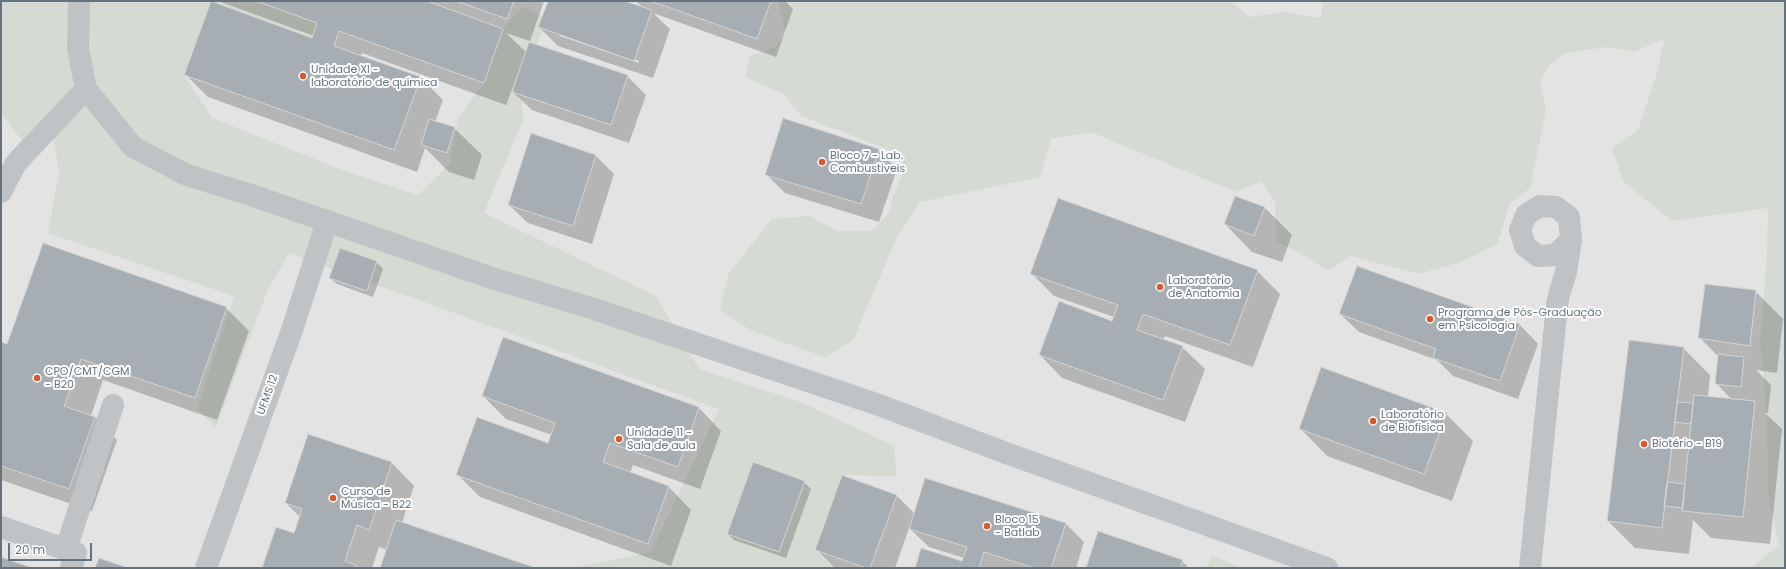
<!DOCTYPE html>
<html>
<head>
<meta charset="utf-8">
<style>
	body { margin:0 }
	#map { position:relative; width:1786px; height:569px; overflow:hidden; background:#f4f4f1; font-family:Poppins,sans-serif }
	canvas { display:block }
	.frame { position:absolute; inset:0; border:2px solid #657380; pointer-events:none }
	.scale { position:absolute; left:8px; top:543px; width:84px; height:18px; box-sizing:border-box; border:2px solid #657380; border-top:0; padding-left:5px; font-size:12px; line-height:14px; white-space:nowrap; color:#657380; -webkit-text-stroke:3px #fff; paint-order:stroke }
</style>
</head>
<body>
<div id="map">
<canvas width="1786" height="569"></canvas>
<div class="frame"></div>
<div class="scale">20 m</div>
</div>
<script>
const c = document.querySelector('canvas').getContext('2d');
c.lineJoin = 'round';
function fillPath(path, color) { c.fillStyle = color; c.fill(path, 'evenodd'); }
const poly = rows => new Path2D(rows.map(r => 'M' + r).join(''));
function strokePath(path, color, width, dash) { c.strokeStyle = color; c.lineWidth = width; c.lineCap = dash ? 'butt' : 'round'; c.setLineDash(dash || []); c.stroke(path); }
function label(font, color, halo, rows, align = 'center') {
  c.font = font + ' Poppins,sans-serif'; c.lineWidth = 4; c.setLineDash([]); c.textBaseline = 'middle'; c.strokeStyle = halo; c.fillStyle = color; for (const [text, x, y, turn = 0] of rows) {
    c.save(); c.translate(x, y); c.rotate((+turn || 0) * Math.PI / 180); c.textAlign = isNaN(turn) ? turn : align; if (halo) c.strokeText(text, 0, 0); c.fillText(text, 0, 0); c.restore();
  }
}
const built = poly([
	[1,1,1785,1,1785,568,1,568]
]);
const green = poly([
	[1,1,256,1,317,23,312,38,211,1,184,75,212,118,345,171,418,195,450,164,458,118,484,83,503,29,523,7,547,17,521,89,523,120,484,213,656,296,699,369,801,402,894,446,897,476,842,475,815,550,835,568,573,568,651,552,719,409,289,253,268,289,216,427,197,409,234,296,48,233,59,173,53,133,24,143,1,113],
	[778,1,1231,1,1249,17,1283,12,1321,18,1323,1,1785,1,1785,568,1751,568,1779,545,1768,493,1767,414,1760,341,1767,254,1768,208,1672,221,1623,181,1612,148,1638,130,1658,70,1664,39,1634,52,1607,47,1565,53,1549,65,1540,82,1546,110,1530,188,1510,203,1497,244,1461,262,1419,274,1351,256,1328,271,1300,253,1276,242,1275,201,1261,182,1236,192,1091,132,1051,139,1040,177,920,202,896,239,853,340,825,357,752,331,720,310,729,273,772,219,809,216,837,231,872,231,889,213,893,197,906,166,889,150,801,116,784,94,745,77,750,56,776,46,786,34],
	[1212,556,1242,568,1206,568]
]);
const shadow = poly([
	[218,1,544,1,530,41,506,33,527,53,627,76,646,95,629,143,532,110,513,92,519,77,517,76,506,105,362,53,361,56,421,78,443,100,435,122,454,128,482,155,474,180,449,172,425,148,417,172,208,97,185,74,313,39,314,36],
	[549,1,622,1,643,8,636,1,785,1,793,9,776,57,653,13,670,29,653,78,558,46,539,27],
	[560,34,639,61,639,63,560,36],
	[532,135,596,156,614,174,592,244,528,223,509,205],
	[878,150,897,169,879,222,785,193,766,174],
	[1235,197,1265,208,1292,235,1282,262,1252,252,1225,224],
	[340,250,377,262,383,269,373,297,337,284,330,278],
	[1358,267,1520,325,1538,344,1518,399,1453,376,1437,360,1359,332,1340,314],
	[1257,271,1280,294,1253,367,1165,336,1163,340,1182,347,1205,369,1185,422,1062,378,1040,355,1113,322,1114,317,1054,296,1031,273],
	[1755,291,1783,319,1777,373,1756,370,1771,385,1768,413,1765,413,1782,429,1770,544,1711,538,1693,520,1689,554,1635,548,1608,521,1683,348,1710,375,1708,397,1732,400,1716,383,1719,357,1700,338],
	[226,308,249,331,217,420,103,380,91,416,95,417,117,440,92,511,1,480,1,343,8,345],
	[504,338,699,408,721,431,700,489,633,465,630,473,669,487,691,510,671,566,480,497,458,475,549,444,552,435,506,419,483,396],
	[1446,414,1473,441,1452,501,1327,456,1300,428],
	[392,463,414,486,402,523,534,568,381,568,387,550,379,547,372,568,263,568,295,534,300,517,286,503],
	[804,482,811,489,786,558,734,540,728,534],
	[896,495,915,514,1065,523,1084,542,1076,568,916,568,963,562,964,558,929,547,909,528,895,568,835,568,816,549],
	[1182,561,1189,568,1087,568]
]);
const building = poly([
	[211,1,312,38,317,23,256,1,427,1,503,29,484,83,339,31,334,46,421,77,394,150,184,75,211,1],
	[456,1,514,1,507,19,456,1],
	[548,1,625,1,652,10,634,61,538,27,548,1],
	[651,1,771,1,757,39,651,1],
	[529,42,628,75,611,125,512,92,529,42],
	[783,118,879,149,861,204,765,175,783,118],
	[429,119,455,127,447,153,421,145,429,119],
	[531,133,596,155,573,226,508,205,531,133],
	[1235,196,1265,207,1254,236,1224,224,1235,196],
	[1058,198,1258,270,1230,345,1143,314,1137,330,1183,346,1163,400,1039,355,1059,301,1112,321,1118,305,1030,274,1058,198],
	[43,243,227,307,195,398,81,359,64,406,95,417,69,489,1,466,1,342,7,344,43,243],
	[340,248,377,261,367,291,329,278,340,248],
	[1357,266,1520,324,1500,381,1433,358,1436,349,1339,314,1357,266],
	[1705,284,1756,290,1750,346,1698,338,1705,284],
	[503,337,699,407,678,467,610,443,603,462,669,486,648,544,456,475,477,417,548,443,555,423,482,396,503,337],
	[1629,340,1684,347,1662,528,1607,521,1629,340],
	[1718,354,1744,357,1741,387,1715,384,1718,354],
	[1321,367,1447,413,1424,474,1299,429,1321,367],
	[1694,395,1755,401,1743,517,1682,511,1694,395],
	[1677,402,1693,403,1691,424,1675,422,1677,402],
	[308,434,392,462,369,530,357,525,345,561,356,565,355,568,262,568,276,527,294,533,302,509,285,503,308,434],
	[753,462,805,481,779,552,727,534,753,462],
	[842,475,897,495,870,568,866,568,815,550,842,475],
	[925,478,1066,523,1051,568,1034,568,984,552,979,568,915,568,921,548,962,561,967,547,909,529,925,478],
	[1667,482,1685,484,1683,508,1664,506,1667,482],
	[396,520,536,568,380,568,396,520],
	[1098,531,1183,560,1180,568,1086,568,1098,531],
	[1,557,33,568,1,568,1,557],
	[99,558,128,568,95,568,99,558]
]);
const minor = poly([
	[79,1,78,49,86,89,133,147,187,175,251,195,492,278,591,308,879,405,1006,453,1327,568],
	[1,192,16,163,86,89],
	[1540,206,1556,207,1569,217,1571,240,1555,255,1538,256,1525,246,1520,230,1526,215,1540,206],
	[1,527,76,553,71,568],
	[66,549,113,405],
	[206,568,292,330,327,222],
	[1530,568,1557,305,1559,295,1566,272,1571,240]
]);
const markers = [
	[303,76,4,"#d65a2e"],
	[822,162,4,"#d65a2e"],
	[1160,287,4,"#d65a2e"],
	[1430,319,4,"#d65a2e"],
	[37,378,4,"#d65a2e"],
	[1373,421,4,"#d65a2e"],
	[619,439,4,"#d65a2e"],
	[1644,444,4,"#d65a2e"],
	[333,498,4,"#d65a2e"],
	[987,526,4,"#d65a2e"]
];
const poiNames = [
	["Unidade XI -",311,70],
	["laboratório de química",311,83],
	["Bloco 7 - Lab.",830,156],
	["Combustiveis",830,169],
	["Laboratório",1168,281],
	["de Anatomia",1168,294],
	["Programa de Pós-Graduação",1438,313],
	["em Psicologia",1438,326],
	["CPO/CMT/CGM",45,372],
	["- B20",45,385],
	["Laboratório",1381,415],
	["de Biofisíca",1381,428],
	["Unidade 11 -",627,433],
	["Sala de aula",627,446],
	["Biotério - B19",1652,444],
	["Curso de",341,492],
	["Música - B22",341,505],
	["Bloco 15",995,520],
	["- Batlab",995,533]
];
const streetNames = [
	["UFMS 12",268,395,-70]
];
fillPath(built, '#e2e3e2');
fillPath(green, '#d5dbd2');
fillPath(shadow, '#0003');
fillPath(building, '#a7aeb3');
strokePath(building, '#d5d5d3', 1);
strokePath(minor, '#bfc3c6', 22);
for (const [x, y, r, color] of markers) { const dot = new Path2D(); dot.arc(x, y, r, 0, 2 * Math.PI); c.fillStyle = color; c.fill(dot); strokePath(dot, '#fff', 1.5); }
label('11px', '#657380', '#fff', poiNames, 'left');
label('11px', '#657380', '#fff', streetNames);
</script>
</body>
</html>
